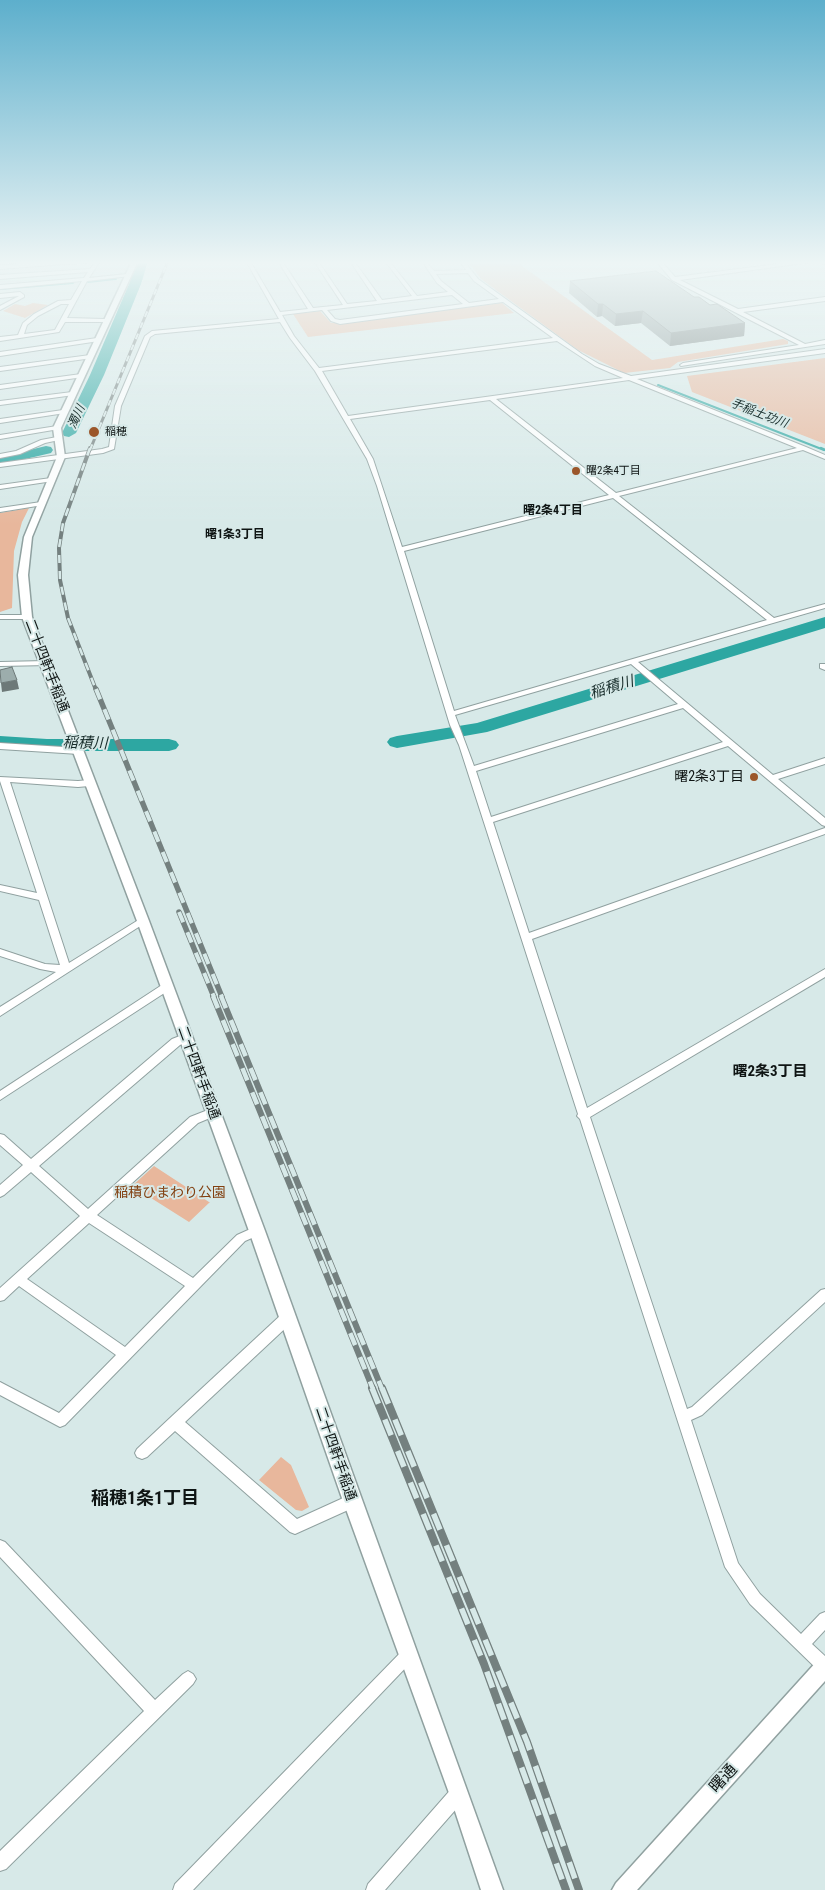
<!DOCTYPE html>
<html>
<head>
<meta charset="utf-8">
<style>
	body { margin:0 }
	canvas { display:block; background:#d7e9e8 }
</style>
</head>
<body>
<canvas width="825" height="1890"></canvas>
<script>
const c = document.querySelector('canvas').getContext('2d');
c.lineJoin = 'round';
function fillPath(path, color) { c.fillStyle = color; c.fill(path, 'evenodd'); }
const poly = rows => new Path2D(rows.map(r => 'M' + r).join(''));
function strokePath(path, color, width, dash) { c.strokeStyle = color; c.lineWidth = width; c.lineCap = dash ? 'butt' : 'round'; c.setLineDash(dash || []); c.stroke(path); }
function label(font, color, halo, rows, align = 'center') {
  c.font = font + ' "Roboto Condensed","Noto Sans JP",sans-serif'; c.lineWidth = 4; c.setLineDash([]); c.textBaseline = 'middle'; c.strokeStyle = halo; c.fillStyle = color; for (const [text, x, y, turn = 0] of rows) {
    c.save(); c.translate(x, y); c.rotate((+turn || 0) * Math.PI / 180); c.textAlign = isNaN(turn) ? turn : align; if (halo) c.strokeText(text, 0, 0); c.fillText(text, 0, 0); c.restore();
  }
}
const green = poly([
	[467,261,518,261,522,266,652,360,783,339,788,341,788,344,678,362,670,368,624,373,578,350,481,279],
	[33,303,48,305,25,318,3,311,15,304,25,306],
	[502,303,514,313,308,337,293,314,320,311,331,323,337,323],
	[825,358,825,444,692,392,687,376],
	[29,508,22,522,14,551,12,608,0,612,0,513],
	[154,1166,209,1202,210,1202,189,1222,132,1186],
	[281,1457,291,1465,309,1507,302,1511,296,1510,259,1480]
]);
const streamFar1 = poly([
	[133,278,136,278],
	[88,282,116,279],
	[0,289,73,283],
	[658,385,824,450]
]);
const stream = poly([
	[821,448,825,450]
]);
const river = poly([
	[136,261,148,261,141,284,104,375,76,433,69,437,64,436,62,433,90,375,129,284,136,261],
	[46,446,51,447,53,450,51,453,0,465,0,457,46,446],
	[825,617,825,628,487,732,397,748,390,746,387,742,390,738,397,736,477,723,825,617],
	[0,736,47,739,169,739,176,741,179,745,176,749,169,751,47,751,0,748,0,736]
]);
const minor = poly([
	[73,261,95,261,93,262,0,269,0,265,73,261],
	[96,261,100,261,89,278,127,274,130,276,87,281,67,318,105,319,107,320,107,322,65,322,59,332,0,341,0,337,18,335,23,323,34,314,58,301,71,300,82,281,0,289,0,285,84,278,88,272,0,279,0,275,90,269,96,261],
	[61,304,69,304,55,330,24,334,27,325,38,316,61,304],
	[246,261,250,261,280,312,308,309,278,261,282,261,313,308,343,305,314,261,318,261,347,304,377,301,350,261,354,261,382,300,412,296,385,261,389,261,417,296,448,292,437,283,422,261,426,261,434,271,466,270,460,261,464,261,478,279,582,354,599,364,631,376,825,349,825,353,637,379,806,447,825,455,825,459,803,450,619,496,774,618,825,604,825,608,638,662,773,775,825,758,825,764,778,779,825,818,825,826,822,825,728,746,493,822,529,933,825,828,825,834,532,939,587,1108,825,969,825,977,590,1117,687,1409,692,1407,821,1290,825,1289,825,1302,702,1415,691,1420,738,1563,760,1594,801,1634,820,1614,825,1612,825,1630,812,1644,825,1656,825,1675,820,1672,750,1604,725,1567,580,1119,577,1116,578,1114,459,745,450,725,377,486,367,459,315,371,290,338,280,322,155,334,150,337,121,406,114,449,103,453,0,467,0,463,102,449,109,447,115,406,145,336,152,331,279,319,246,261],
	[468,273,474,281,499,299,469,303,441,281,436,274,468,273],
	[452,295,463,304,340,320,335,319,327,310,452,295],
	[503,302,553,338,319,368,294,336,282,315,322,310,331,321,340,324,503,302],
	[557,341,595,366,623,378,348,416,322,371,557,341],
	[629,380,797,448,616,493,496,399,629,380],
	[490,400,609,495,402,547,373,459,350,419,490,400],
	[613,498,767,620,454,711,404,551,613,498],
	[631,664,678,704,474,766,455,715,631,664],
	[683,708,723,742,491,817,476,771,683,708],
	[656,261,661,261,675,277,801,261,813,261,811,262,680,280,738,309,825,297,825,301,743,312,805,344,825,340,825,344,681,366,680,365,683,363,799,345,672,280,656,261],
	[819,261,825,261,825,264,819,262,819,261],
	[20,292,24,295,24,297,0,310,0,306,19,296,0,298,0,294,20,292],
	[97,338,99,339,99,341,0,356,0,352,97,338],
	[90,355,93,357,92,358,0,371,0,367,90,355],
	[81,374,83,375,83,377,0,389,0,385,81,374],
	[72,392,75,394,74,395,0,405,0,401,72,392],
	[63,410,66,412,65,413,0,423,0,419,63,410],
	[57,426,59,427,59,429,0,439,0,435,57,426],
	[57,437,60,439,59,440,45,443,20,454,0,458,0,454,16,451,41,440,57,437],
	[51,478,54,480,53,481,0,489,0,485,51,478],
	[41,502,44,504,43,505,0,512,0,508,41,502],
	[0,615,27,615,31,617,27,619,0,619,0,615],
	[46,661,50,663,49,665,0,666,0,662,46,661],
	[820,664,825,664,825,670,820,668,820,664],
	[0,743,79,748,83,751,79,754,0,749,0,743],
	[0,777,78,781,89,780,93,783,89,786,78,787,10,782,69,963,140,919,146,919,148,921,0,1016,0,1007,56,972,40,969,0,956,0,949,45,964,60,965,39,900,0,891,0,885,37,893,0,781,0,777],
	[165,983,170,987,169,990,0,1100,0,1091,165,983],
	[185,1034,189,1035,190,1038,189,1041,180,1045,39,1166,88,1209,190,1117,213,1108,217,1109,219,1112,217,1115,198,1123,97,1215,193,1278,237,1235,257,1226,261,1228,263,1231,261,1234,245,1241,65,1425,60,1427,0,1395,0,1382,59,1413,116,1355,19,1286,4,1300,0,1301,0,1288,80,1216,31,1172,4,1195,0,1197,0,1185,23,1165,0,1145,0,1134,4,1135,31,1159,172,1039,185,1034],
	[89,1223,185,1286,125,1347,27,1279,89,1223],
	[287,1313,292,1314,293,1318,292,1322,185,1422,297,1519,352,1494,357,1496,359,1501,357,1506,295,1534,290,1532,175,1431,147,1457,142,1459,137,1457,135,1453,137,1449,170,1418,282,1314,287,1313],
	[0,1540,5,1542,155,1700,183,1674,188,1671,193,1674,196,1679,193,1684,6,1869,0,1871,0,1851,144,1711,0,1557,0,1540],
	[409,1646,414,1649,417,1654,414,1659,193,1890,173,1890,175,1884,404,1649,409,1646],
	[459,1785,465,1787,467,1793,465,1799,385,1890,366,1890,368,1884,453,1787,459,1785]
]);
const tertiary = poly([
	[132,261,138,261,61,428,65,457,32,537,28,575,32,617,149,921,265,1231,503,1890,481,1890,449,1793,343,1501,249,1231,137,921,22,617,18,575,24,537,57,457,53,428,132,261],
	[825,1657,825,1681,637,1890,612,1890,616,1883,818,1660,825,1657]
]);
const railFar4 = poly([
	[90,450,168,261]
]);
const railFar3 = poly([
	[90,448,63,523,59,548,60,580,68,618,96,690]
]);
const railFar2 = poly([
	[96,689,222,997],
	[179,912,214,997]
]);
const railFar1 = poly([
	[213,996,373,1389],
	[221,996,382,1389]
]);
const rail = poly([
	[372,1388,484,1664,566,1890],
	[382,1388,527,1742,579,1890]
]);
const wall = poly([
	[570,281,694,297,710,305,745,323,744,336,670,346,641,323,615,326,602,316,597,317,569,293]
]);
const shadedWall = poly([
	[598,304,603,304,602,316,597,317],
	[643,311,641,323,615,326,616,314],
	[745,323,744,336,670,346,671,333],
	[17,680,19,689,2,692,1,683]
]);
const building = poly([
	[656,271,694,297,699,297,710,305,717,304,745,323,671,333,643,311,616,314,603,304,598,304,570,281,656,271],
	[12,667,17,680,1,683,0,670,12,667]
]);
const markers = [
	[94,432,6,"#9b562a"],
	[576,471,5,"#9b562a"],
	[754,777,5,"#9b562a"]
];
const farPoinames = [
	["稲穂",105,432],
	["曙2条4丁目",586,471]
];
const farWaternames = [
	["手稲土功川",759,414,21],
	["濁川",77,417,-65]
];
const farNeighbourhoodnames = [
	["曙2条4丁目",553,511],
	["曙1条3丁目",235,535]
];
const streetNames = [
	["二十四軒手稲通",46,666,69],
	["二十四軒手稲通",198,1073,70],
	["二十四軒手稲通",335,1454,71]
];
const poiNames = [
	["曙2条3丁目",744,777]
];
const parkNames = [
	["稲積ひまわり公園",170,1193]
];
const waterNames = [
	["稲積川",612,688,-17],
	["稲積川",85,744,1]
];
const neighbourhoodNames = [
	["曙2条3丁目",770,1072]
];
const nearStreetnames = [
	["曙通",724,1779,-48]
];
const nearNeighbourhoodnames = [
	["稲穂1条1丁目",145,1499]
];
fillPath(green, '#e8b79c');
strokePath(streamFar1, '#2da7a2', 2);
strokePath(stream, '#2da7a2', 2.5);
fillPath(river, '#2da7a2');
strokePath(minor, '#90a1a0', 2);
strokePath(tertiary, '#90a1a0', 3);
fillPath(minor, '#fff');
fillPath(tertiary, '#fff');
strokePath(railFar4, '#74807f', 3);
strokePath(railFar3, '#74807f', 4);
strokePath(railFar2, '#74807f', 5.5);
strokePath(railFar1, '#74807f', 6);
strokePath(rail, '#74807f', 8);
strokePath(railFar4, '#d7e9e8', 2, [6]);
strokePath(railFar3, '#d7e9e8', 2.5, [8]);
strokePath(railFar2, '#d7e9e8', 4, [11]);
strokePath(railFar1, '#d7e9e8', 4.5, [13]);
strokePath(rail, '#d7e9e8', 5.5, [17]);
fillPath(wall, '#869594');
fillPath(shadedWall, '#6d7978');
fillPath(building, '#9cadac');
strokePath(building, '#6d7978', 1);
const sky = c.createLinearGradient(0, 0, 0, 525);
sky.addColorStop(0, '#5dafcc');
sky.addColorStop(0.5, '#edf5f5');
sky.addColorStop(1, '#edf5f500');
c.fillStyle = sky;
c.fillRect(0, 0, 825, 525);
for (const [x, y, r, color] of markers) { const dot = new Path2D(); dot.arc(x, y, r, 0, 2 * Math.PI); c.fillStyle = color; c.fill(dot); strokePath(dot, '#d7e9e8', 2); }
label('11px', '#0f1514', '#d7e9e8', farPoinames, 'left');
label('italic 12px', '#192e2c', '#d7e9e8', farWaternames);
label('bold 12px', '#0f1514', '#d7e9e8', farNeighbourhoodnames);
label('14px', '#0f1514', '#d7e9e8', streetNames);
label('14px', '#0f1514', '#d7e9e8', poiNames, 'right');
label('14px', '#824011', '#d7e9e8', parkNames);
label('italic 15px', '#192e2c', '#d7e9e8', waterNames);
label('bold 15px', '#0f1514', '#d7e9e8', neighbourhoodNames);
label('16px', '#0f1514', '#d7e9e8', nearStreetnames);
label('bold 18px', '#0f1514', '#d7e9e8', nearNeighbourhoodnames);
</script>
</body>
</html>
